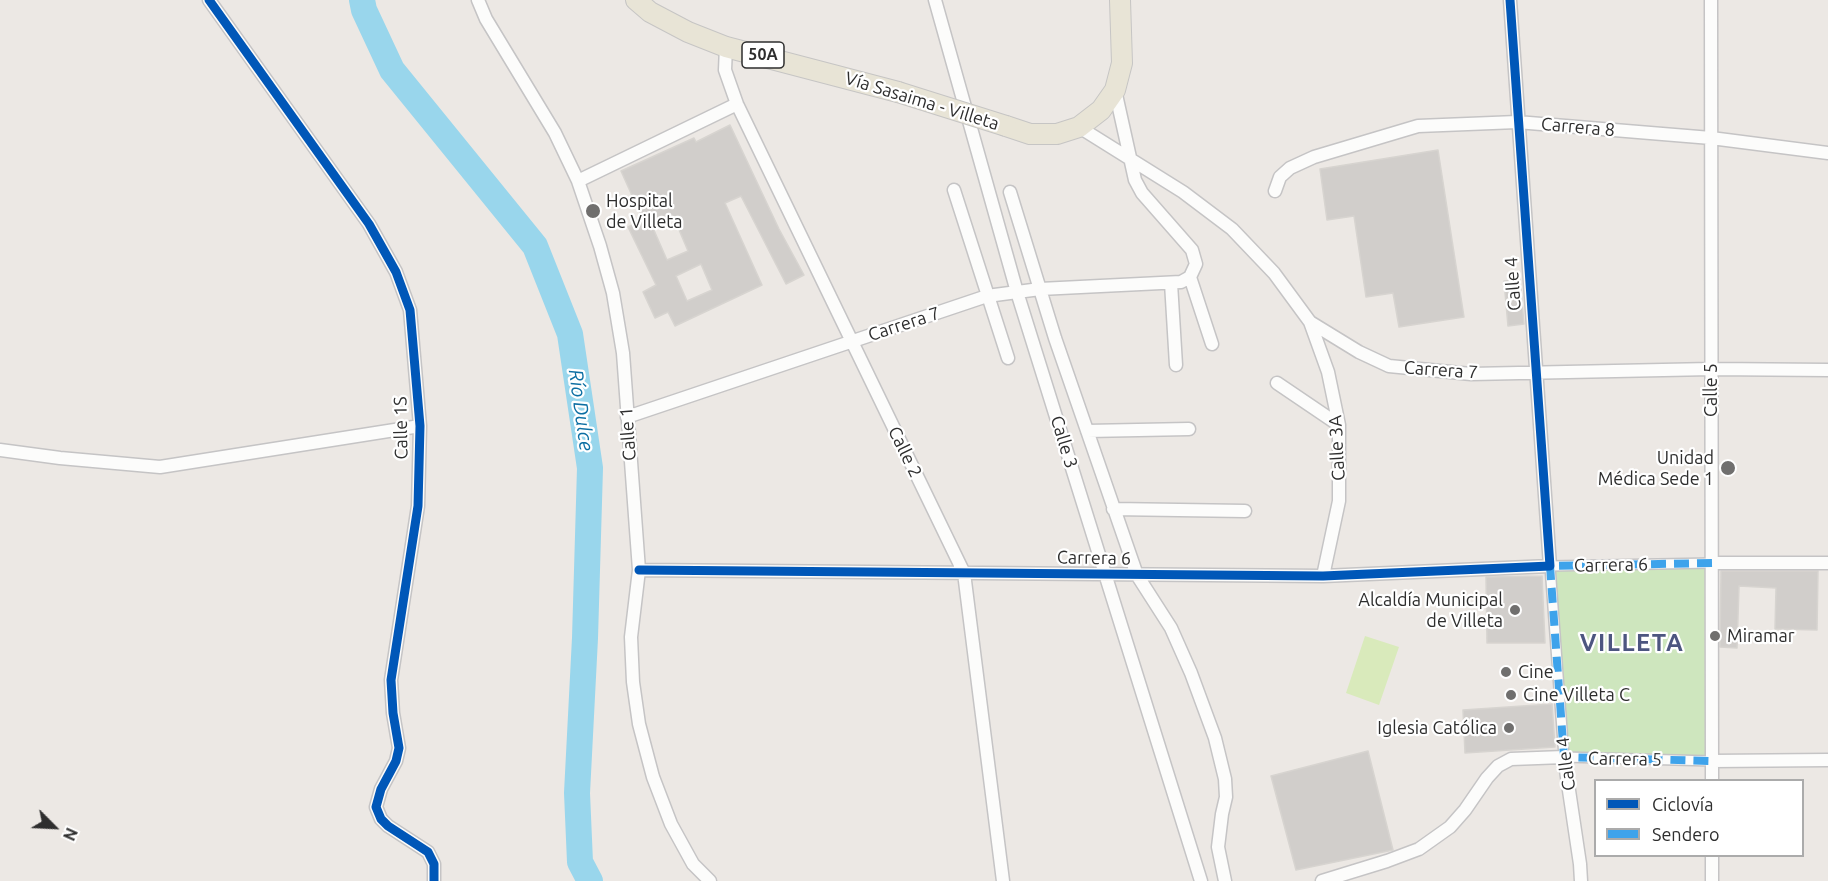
<!DOCTYPE html>
<html>
<head>
<meta charset="utf-8">
<style>
	body { margin:0 }
	#map { position:relative; width:1828px; height:881px; overflow:hidden; background:#ece8e4; font-family:Ubuntu,sans-serif }
	canvas { display:block }
	.legend { position:absolute; left:1594px; top:779px; width:210px; height:78px; box-sizing:border-box; background:#fff; border:2px solid #ababab; margin:0; padding:8px 10px; list-style:none; font-size:18px; color:#2e2e2e }
	.legend li { display:flex; align-items:center; gap:12px; height:30px }
	.legend b { width:30px; border:2px solid #ababab }
	.north { position:absolute; left:24px; top:797px; width:60px; height:60px; -webkit-text-stroke:4px #fff; paint-order:stroke; rotate:114deg; font-size:16px; font-weight:700; line-height:24px; text-align:center; color:#2e2e2e }
	.north::after { content:''; display:block; margin:auto; width:21px; height:27px; background:#2e2e2e; clip-path:polygon(50% 0,100% 100%,50% 72%,0 100%) }
</style>
</head>
<body>
<div id="map">
<canvas width="1828" height="881"></canvas>
<ul class="legend">
<li><b style="height:8px;background:#0057b8"></b>Ciclovía</li>
<li><b style="height:8px;background:#3ea3eb"></b>Sendero</li>
</ul>
<div class="north">N</div>
</div>
<script>
const c = document.querySelector('canvas').getContext('2d');
c.lineJoin = 'round';
function fillPath(path, color) { c.fillStyle = color; c.fill(path, 'evenodd'); }
const poly = rows => new Path2D(rows.map(r => 'M' + r).join(''));
function strokePath(path, color, width, dash) { c.strokeStyle = color; c.lineWidth = width; c.lineCap = dash ? 'butt' : 'round'; c.setLineDash(dash || []); c.stroke(path); }
function label(font, color, halo, rows, align = 'center') {
  c.font = font + ' Ubuntu,sans-serif'; c.lineWidth = 4.5; c.setLineDash([]); c.textBaseline = 'middle'; c.strokeStyle = halo; c.fillStyle = color; for (const [text, x, y, turn = 0] of rows) {
    c.save(); c.translate(x, y); c.rotate((+turn || 0) * Math.PI / 180); c.textAlign = isNaN(turn) ? turn : align; if (halo) c.strokeText(text, 0, 0); c.fillText(text, 0, 0); c.restore();
  }
}
const green = poly([
	[1712,563,1712,761,1564,757,1550,566]
]);
const pitch = poly([
	[1365,636,1399,647,1379,705,1346,693]
]);
const river = poly([
	[362,0,364,10,392,70,535,246,570,334,590,468,585,638,577,793,580,862,590,881]
]);
const building = poly([
	[730,125,779,229,804,275,786,284,741,196,725,203,762,285,675,326,668,312,655,318,643,292,656,285,628,227,643,220,621,171,694,138,696,142,730,125],
	[674,218,688,251,667,260,653,228,674,218],
	[701,264,712,290,687,301,676,276,701,264],
	[1438,150,1464,317,1399,327,1393,293,1366,297,1354,216,1327,220,1320,169,1438,150],
	[1520,280,1524,324,1508,326,1504,281,1520,280],
	[1721,571,1818,571,1817,630,1775,629,1776,588,1739,586,1737,648,1720,647,1721,571],
	[1542,576,1545,643,1487,643,1486,577,1542,576],
	[1552,704,1555,747,1465,753,1463,710,1552,704],
	[1368,751,1393,850,1296,870,1271,776,1368,751]
]);
const pedestrian = poly([
	[1712,563,1550,566,1564,757,1712,761]
]);
const minor = poly([
	[209,0,369,224,396,272,410,310,420,426,418,506,391,680,393,713,399,748,396,761,381,789,376,807,381,819,388,826,428,852,434,864,434,881],
	[478,0,486,19,555,133,578,181,600,246,613,293,623,353,639,570,631,637,633,682,639,724,653,777,671,824,693,864,710,881],
	[935,0,1017,292,1201,881],
	[1711,0,1712,780],
	[726,47,725,70,737,104,964,573,1003,881],
	[1115,90,1135,180,1142,193,1192,250,1196,264,1190,277,1212,344],
	[1079,127,1183,192,1232,229,1274,273,1310,322,1359,352,1389,366,1471,374,1711,369,1828,370],
	[578,181,737,104],
	[954,190,1008,358],
	[1275,191,1280,177,1290,168,1314,157,1418,126,1517,122,1711,138,1828,153],
	[1010,192,1055,338,1137,575,1171,628,1191,673,1215,738,1225,779,1226,797,1222,814,1218,847,1225,881],
	[1171,283,1176,365],
	[1310,322,1328,372,1339,425,1339,501,1323,576],
	[1277,383,1339,425],
	[627,417,987,296,1040,289,1181,282,1190,277],
	[1087,431,1189,429],
	[0,450,60,458,160,467,420,426],
	[1113,509,1245,511],
	[1712,563,1828,563],
	[639,570,1323,576,1550,566,1510,0],
	[1712,761,1828,760],
	[1322,881,1387,861,1419,849,1450,827,1465,810,1487,778,1498,766,1511,759,1564,757,1580,864,1581,881],
	[1712,881,1712,856]
]);
const primary = poly([
	[636,0,650,12,688,32,726,47,898,92],
	[1006,126,1030,134,1057,134,1079,127,1101,110,1115,90,1122,63,1120,0]
]);
const primaryBridge = poly([
	[898,92,1006,126]
]);
const quiet = poly([
	[1712,563,1550,566,1564,757,1712,761]
]);
const cycleway = poly([
	[209,0,369,224,396,272,410,310,420,426,418,506,391,680,393,713,399,748,396,761,381,789,376,807,381,819,388,826,428,852,434,864,434,881],
	[639,570,1323,576,1550,566,1510,0]
]);
const markers = [
	[593,211,8,"#706f6e"],
	[1728,468,8,"#706f6e"],
	[1515,610,6,"#706f6e"],
	[1715,636,6,"#706f6e"],
	[1506,672,6,"#706f6e"],
	[1511,695,6,"#706f6e"],
	[1509,728,6,"#706f6e"]
];
const shields = [
	[763,55,42]
];
const shieldNames = [
	["50A",763,55]
];
const streetNames = [
	["Vía Sasaima - Villeta",922,101,17],
	["Carrera 8",1578,127,5],
	["Calle 4",1513,284,-94],
	["Carrera 7",904,324,-18],
	["Carrera 7",1441,370,4],
	["Calle 5",1711,390,-90],
	["Calle 1S",401,428,-91],
	["Calle 1",628,434,-94],
	["Calle 3",1064,442,73],
	["Calle 3A",1337,448,-93],
	["Calle 2",905,452,64],
	["Carrera 6",1094,558,1],
	["Carrera 6",1611,565,-1],
	["Carrera 5",1625,759,1],
	["Calle 4",1566,764,-97]
];
const poiNames = [
	["Hospital",606,201],
	["de Villeta",606,222],
	["Unidad",1714,458,"right"],
	["Médica Sede 1",1714,479,"right"],
	["Alcaldía Municipal",1503,600,"right"],
	["de Villeta",1503,621,"right"],
	["Miramar",1727,636],
	["Cine",1518,672],
	["Cine Villeta C",1523,695],
	["Iglesia Católica",1497,728,"right"]
];
const waterNames = [
	["Río Dulce",581,410,82]
];
const districtNames = [
	["VILLETA",1632,643]
];
fillPath(green, '#cee6be');
fillPath(pitch, '#d9eabb');
strokePath(river, '#99d6ec', 26);
fillPath(building, '#d1cecb');
strokePath(building, '#d7d4d0', 1.5);
strokePath(pedestrian, '#c5c4c5', 12);
strokePath(minor, '#c5c4c5', 15);
strokePath(primary, '#c6c5c4', 22);
strokePath(pedestrian, '#fcfcfb', 9);
strokePath(minor, '#fcfcfb', 12);
strokePath(primary, '#e8e4d6', 20);
strokePath(primaryBridge, '#c6c5c4', 22, []);
strokePath(primaryBridge, '#e8e4d6', 20);
strokePath(quiet, '#3ea3eb', 8, [15, 8]);
strokePath(cycleway, '#0057b8', 9);
for (const [x, y, r, color] of markers) { const dot = new Path2D(); dot.arc(x, y, r, 0, 2 * Math.PI); c.fillStyle = color; c.fill(dot); strokePath(dot, '#fff', 2); }
for (const [x, y, w] of shields) { const box = new Path2D(); box.roundRect(x - w / 2, y - 13, w, 26, 4.5); c.fillStyle = '#fff'; c.fill(box); strokePath(box, '#2e2e2e', 1.5); }
label('bold 16px', '#2e2e2e', null, shieldNames);
label('18px', '#2e2e2e', '#fff', streetNames);
label('18px', '#2e2e2e', '#fff', poiNames, 'left');
label('italic 20px', '#0d6fa3', '#fff', waterNames);
c.letterSpacing = '1.5px';
label('bold 24px', '#4d5680', '#fff', districtNames);
c.letterSpacing = '0px';
</script>
</body>
</html>
